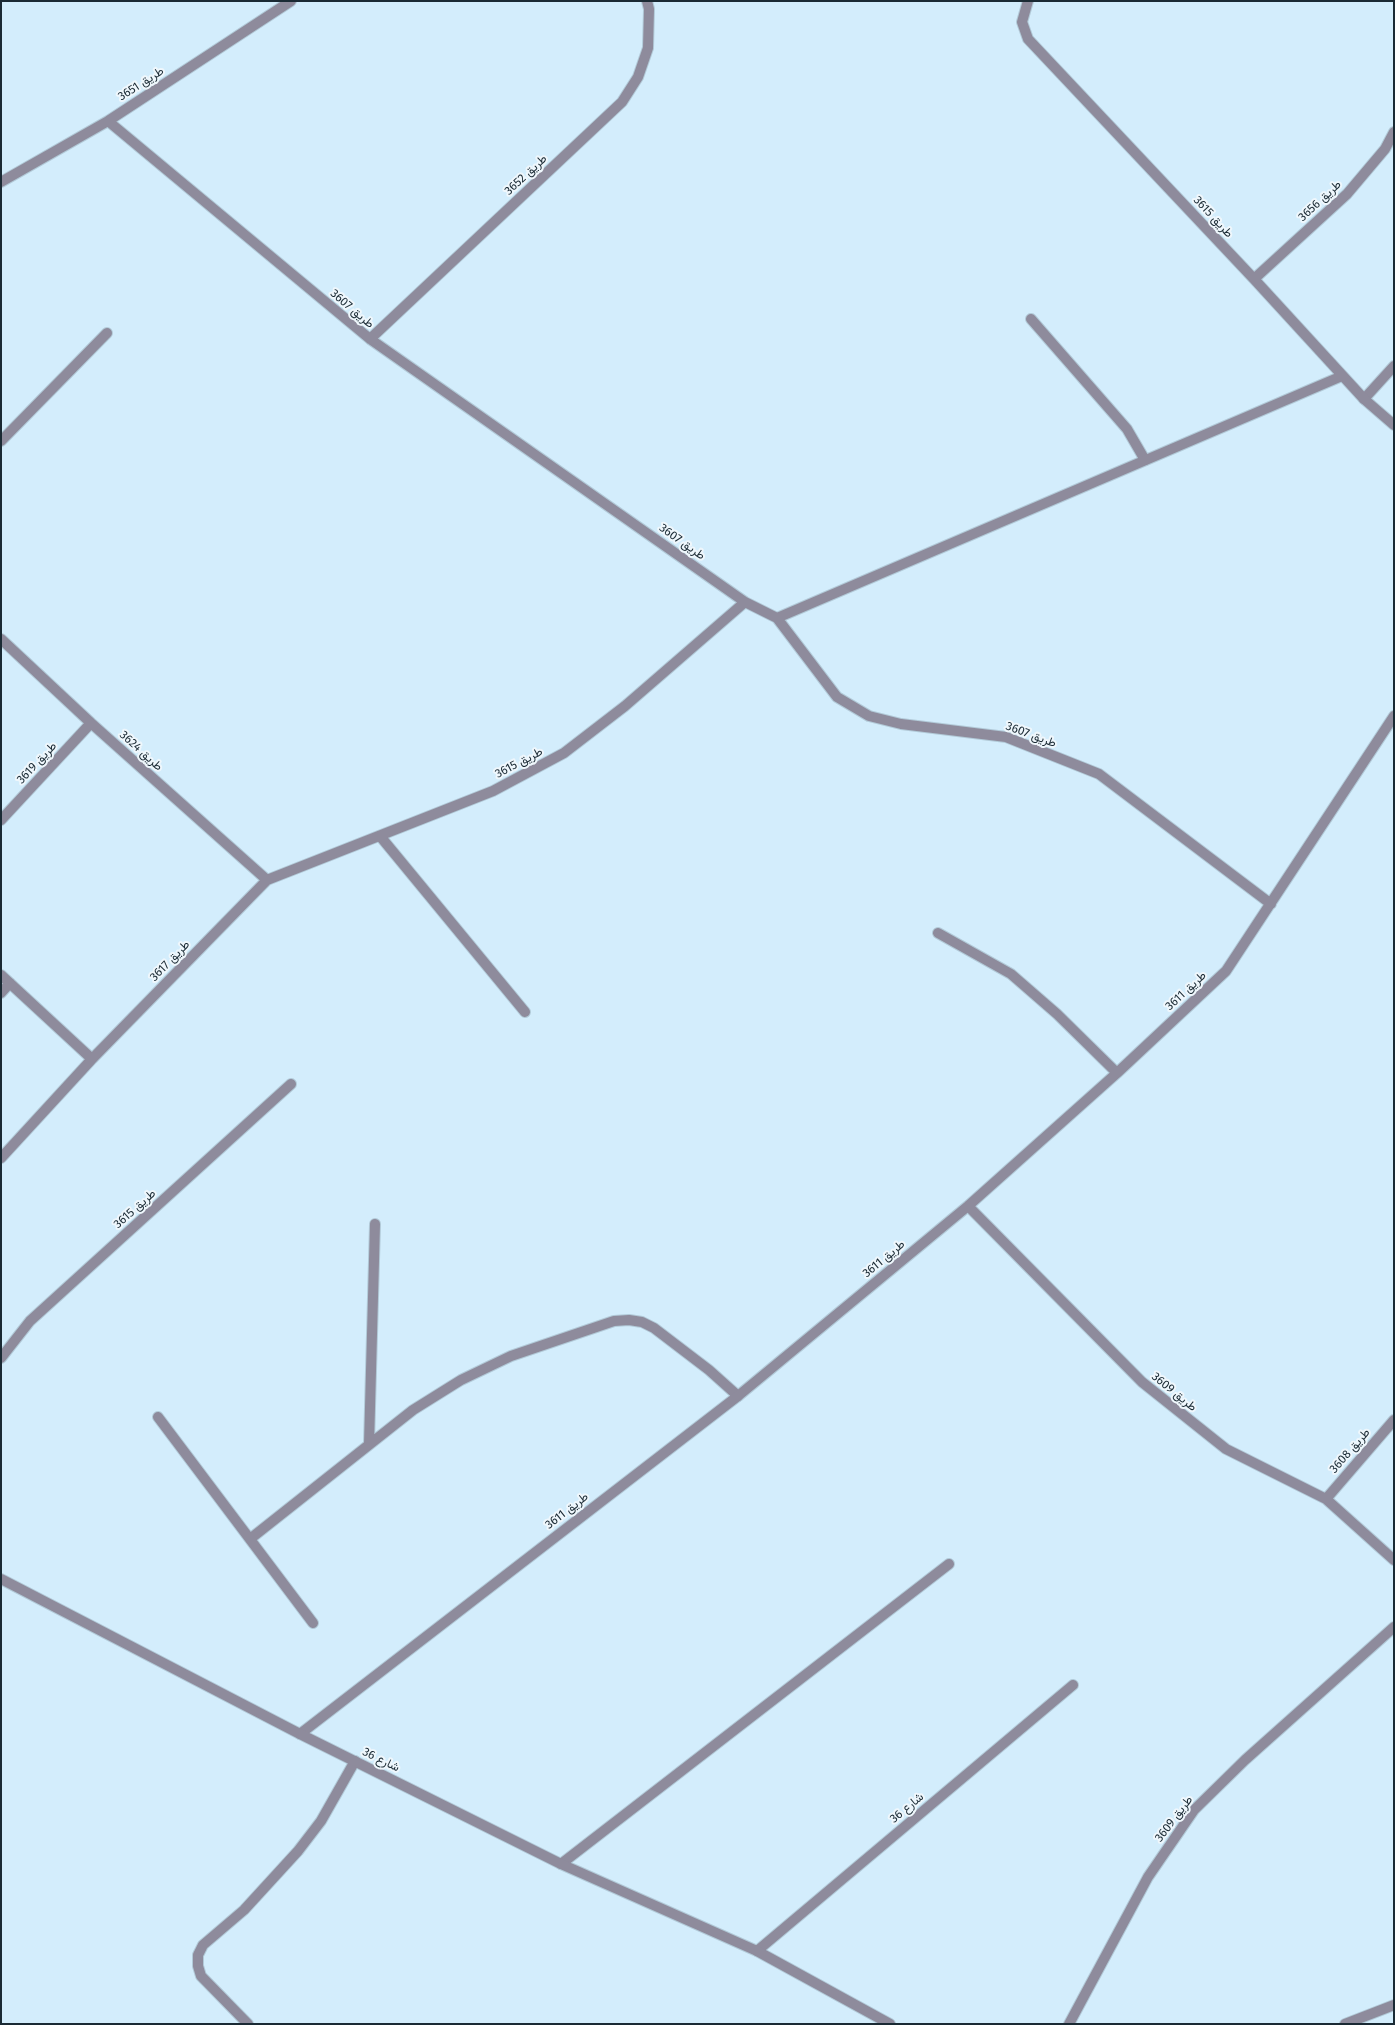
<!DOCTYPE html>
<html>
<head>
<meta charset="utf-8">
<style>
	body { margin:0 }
	#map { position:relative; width:1395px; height:2025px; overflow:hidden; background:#d3edfc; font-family:"Fira Sans",sans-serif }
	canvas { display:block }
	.frame { position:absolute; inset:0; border:2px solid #1a2a34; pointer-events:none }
</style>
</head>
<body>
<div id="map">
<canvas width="1395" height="2025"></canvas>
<div class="frame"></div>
</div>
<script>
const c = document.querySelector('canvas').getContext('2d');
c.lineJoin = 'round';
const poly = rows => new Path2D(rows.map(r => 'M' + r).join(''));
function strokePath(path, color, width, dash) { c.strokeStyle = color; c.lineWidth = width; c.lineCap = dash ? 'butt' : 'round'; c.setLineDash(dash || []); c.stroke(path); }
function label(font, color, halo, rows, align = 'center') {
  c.font = font + ' "Fira Sans",Vazirmatn,sans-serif'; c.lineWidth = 4; c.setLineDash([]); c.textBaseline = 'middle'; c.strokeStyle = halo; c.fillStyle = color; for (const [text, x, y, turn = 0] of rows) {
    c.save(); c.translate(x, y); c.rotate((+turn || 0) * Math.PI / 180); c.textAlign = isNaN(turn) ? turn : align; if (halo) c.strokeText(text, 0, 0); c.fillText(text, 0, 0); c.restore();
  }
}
const service = poly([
	[1031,319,1127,429,1145,460],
	[1364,399,1394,366],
	[380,836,525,1012],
	[158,1417,313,1623],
	[369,1444,375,1224],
	[250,1539,413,1410,461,1380,511,1356,614,1321,629,1320,642,1322,654,1328,709,1370,738,1396],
	[561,1864,949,1564],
	[757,1951,1073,1685]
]);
const minor = poly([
	[1028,1,1022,22,1028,39,1254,279,1364,399,1394,425],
	[108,121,370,339,745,602,777,618,837,697,869,716,901,724,1006,737,1099,774,1271,904],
	[1,182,108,121,291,1],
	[1254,279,1347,194,1385,149,1394,132],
	[370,339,622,102,638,77,648,48,649,9,647,1],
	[1,441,107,333],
	[777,618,1342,376],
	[1,639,91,723,267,880],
	[1,820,91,723],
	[938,933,1011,974,1057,1014,1117,1073],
	[1,975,92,1059],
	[1,993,10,983],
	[1,1158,92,1059,267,880,493,791,564,753,625,706,745,602],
	[968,1206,1142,1382,1226,1449,1326,1499,1394,1560],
	[1,1358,30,1321,291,1084],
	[1326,1499,1394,1420],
	[300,1734,738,1396,968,1206,1117,1073,1226,971,1394,716],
	[248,2024,201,1976,198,1966,198,1955,203,1945,244,1910,298,1851,321,1821,355,1761],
	[1069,2024,1148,1877,1194,1810,1245,1760,1394,1627],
	[1345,2024,1394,2005]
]);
const tertiary = poly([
	[1,1579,300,1734,561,1864,757,1951,890,2024]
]);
const streetNames = [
	["طريق 3651",141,84,-33],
	["طريق 3652",526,175,-43],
	["طريق 3656",1320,201,-43],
	["طريق 3615",1213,217,47],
	["طريق 3607",352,309,40],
	["طريق 3607",682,542,35],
	["طريق 3607",1031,735,20],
	["طريق 3624",141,751,42],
	["طريق 3619",37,763,-47],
	["طريق 3615",519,763,-28],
	["طريق 3617",170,961,-46],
	["طريق 3611",1186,991,-43],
	["طريق 3615",135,1209,-42],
	["طريق 3611",884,1259,-40],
	["طريق 3609",1174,1392,39],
	["طريق 3608",1350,1451,-49],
	["طريق 3611",567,1511,-38],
	["شارع 36",381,1760,26],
	["شارع 36",907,1808,-40],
	["طريق 3609",1174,1819,-53]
];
strokePath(service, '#b2cad8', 12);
strokePath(minor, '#b2cad8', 12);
strokePath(tertiary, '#b2cad8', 12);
strokePath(service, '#8e8b9c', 10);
strokePath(minor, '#8e8b9c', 10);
strokePath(tertiary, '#8e8b9c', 10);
label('12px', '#1a2a34', '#eff7fc', streetNames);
</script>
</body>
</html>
